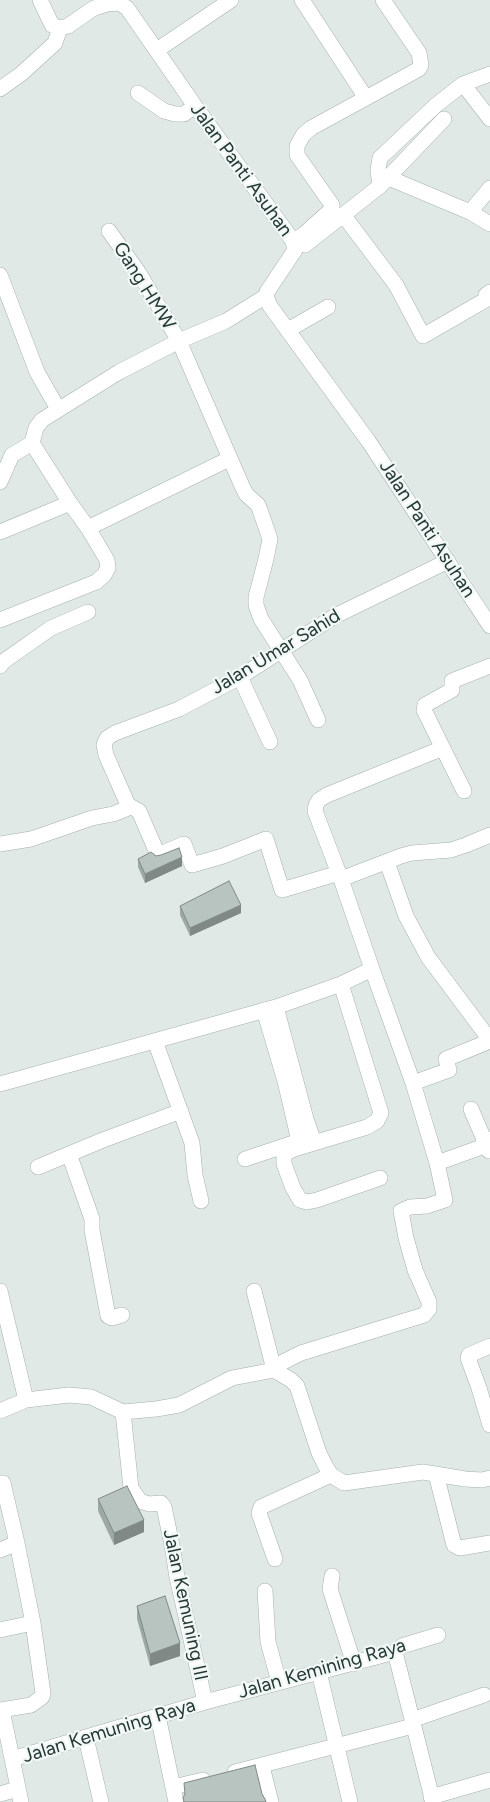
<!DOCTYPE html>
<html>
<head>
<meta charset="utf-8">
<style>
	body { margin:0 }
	canvas { display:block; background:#e1e9e6 }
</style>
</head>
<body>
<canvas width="490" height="1802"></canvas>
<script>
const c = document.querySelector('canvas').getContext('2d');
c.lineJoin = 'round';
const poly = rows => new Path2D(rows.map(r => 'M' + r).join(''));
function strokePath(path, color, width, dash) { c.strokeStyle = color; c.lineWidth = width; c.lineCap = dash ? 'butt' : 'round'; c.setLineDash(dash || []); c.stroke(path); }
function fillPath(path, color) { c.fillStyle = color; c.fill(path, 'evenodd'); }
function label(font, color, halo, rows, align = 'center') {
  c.font = font + ' Figtree,sans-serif'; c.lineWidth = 4.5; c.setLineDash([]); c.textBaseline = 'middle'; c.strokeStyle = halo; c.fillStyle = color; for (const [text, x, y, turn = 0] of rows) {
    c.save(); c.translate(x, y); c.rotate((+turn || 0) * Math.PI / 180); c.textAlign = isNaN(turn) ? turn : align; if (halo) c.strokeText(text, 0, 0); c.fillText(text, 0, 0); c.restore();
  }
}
const minor = poly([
	[40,0,52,25,60,28,68,26,94,8,107,4,119,3,127,8,195,106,293,241,295,250,267,292,266,296,270,306,369,442,490,626],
	[302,0,366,98],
	[157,50,231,0],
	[463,84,490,119],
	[0,89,21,74,55,43,60,28],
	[138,93,164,111,175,114,184,114,195,106],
	[389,178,470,212,490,224],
	[380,186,378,170,380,158,435,106,463,84,490,74],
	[470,212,490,188],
	[344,216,396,285,423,336,487,299,486,295,490,292],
	[109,231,139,273,179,341,242,486,246,494,258,505,260,510,270,539,266,559,256,597,256,605,261,619,300,680,318,720],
	[293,241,303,235,332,209,332,205,297,155,297,146,303,135,311,128,366,98,419,69,421,65,419,53,383,0],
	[305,245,380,186,444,119],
	[0,275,37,372,58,409],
	[288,330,328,307],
	[0,482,12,455,32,443],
	[88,528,229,459],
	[0,532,70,503],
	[0,620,96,582,104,575,108,568,107,560,88,528,70,503,32,443,36,428,42,420,119,372,179,341,226,321,266,296],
	[0,666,4,661,51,628,88,612],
	[240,677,270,742],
	[464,791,424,710,425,705,452,690,452,681,490,666],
	[0,844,31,839,92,818,113,814,126,809,128,805],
	[387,862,406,916,428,957,490,1040],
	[339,873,282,890,266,839,223,856,192,865,184,844,158,855,139,811,128,805,106,755,104,745,107,738,115,733,179,709,240,677,335,616,448,561],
	[341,879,401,856,412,853,451,850,466,845,490,835],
	[372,969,413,1083,437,1163],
	[341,984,381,1113,377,1121,367,1127,294,1149,286,1153,284,1156,284,1164,293,1188,300,1200,307,1202,317,1200,380,1178],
	[276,1007,306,1119,314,1142],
	[155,1041,192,1143,195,1175,201,1201],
	[413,1083,449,1070,446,1059,490,1041],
	[0,1084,276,1007,341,984,372,969,341,879,315,811,316,805,319,800,327,795,443,748],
	[471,1109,489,1151],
	[490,1139,479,1148,437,1163,445,1200,427,1206,410,1207,401,1211,406,1238,415,1270,429,1302,429,1309,424,1315,301,1353,283,1362,274,1370,291,1380,297,1386,319,1453,326,1467,331,1475,344,1483,423,1472,465,1479,482,1480,490,1478],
	[69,1154,92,1219,92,1230,108,1316,112,1318,122,1315],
	[245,1159,299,1141,285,1081,264,1010],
	[38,1167,103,1140,181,1111],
	[0,1291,26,1400],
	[490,1346,469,1355,468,1358,479,1388,490,1425],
	[0,1411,26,1400,69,1395,91,1397,123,1412,156,1409,179,1405,232,1378,274,1370,254,1291],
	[123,1412,131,1488,140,1501,149,1504,161,1503,164,1507,172,1545,177,1577,205,1702],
	[436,1474,454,1545,460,1548,490,1543],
	[0,1483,3,1483,17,1543,33,1623,43,1693,42,1697,31,1705,0,1710],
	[0,1550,17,1543],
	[275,1559,259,1513,261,1507,331,1475],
	[332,1576,330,1589,354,1664],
	[265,1591,268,1642,279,1682],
	[0,1630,33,1623],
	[395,1652,433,1802],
	[319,1672,350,1802],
	[2,1710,21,1802],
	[158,1716,176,1802],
	[412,1720,484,1695],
	[86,1738,101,1802],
	[12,1759,205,1702,395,1652,402,1646,438,1635],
	[262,1766,271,1802],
	[235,1772,413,1726],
	[173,1787,203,1780],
	[0,1794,17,1789],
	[431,1797,490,1780]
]);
const wall = poly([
	[156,856,182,866,145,883,138,867,138,859],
	[180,906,241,913,190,936,180,915],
	[98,1499,144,1532,114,1545,98,1511],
	[137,1606,180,1656,150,1666,137,1619]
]);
const shadedWall = poly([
	[182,857,182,866,145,883,145,874],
	[241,905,241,913,190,936,190,928],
	[144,1520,144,1532,114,1545,114,1533],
	[180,1643,180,1656,150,1666,150,1654]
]);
const building = poly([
	[179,848,182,857,145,874,138,859,151,852,156,856,161,855,179,848],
	[229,881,241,905,190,928,180,906,229,881],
	[127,1486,144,1520,114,1533,98,1499,127,1486],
	[165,1596,180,1643,150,1654,137,1606,165,1596],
	[255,1765,262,1794,265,1799,266,1802,184,1802,183,1798,185,1794,184,1783,255,1765]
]);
const streetNames = [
	["Jalan Panti Asuhan",241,170,54],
	["Gang HMW",144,286,58],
	["Jalan Panti Asuhan",427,529,57],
	["Jalan Umar Sahid",276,652,-31],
	["Jalan Kemuning III",185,1605,78],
	["Jalan Kemining Raya",322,1669,-16],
	["Jalan Kemuning Raya",109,1731,-17]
];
strokePath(minor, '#a5b0ad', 16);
strokePath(minor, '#fff', 15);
fillPath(wall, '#9da9a4');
fillPath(shadedWall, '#808986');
fillPath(building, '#b7c4bf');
strokePath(building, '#808986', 1);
label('19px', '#243834', '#f1f7f4', streetNames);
</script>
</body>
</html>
